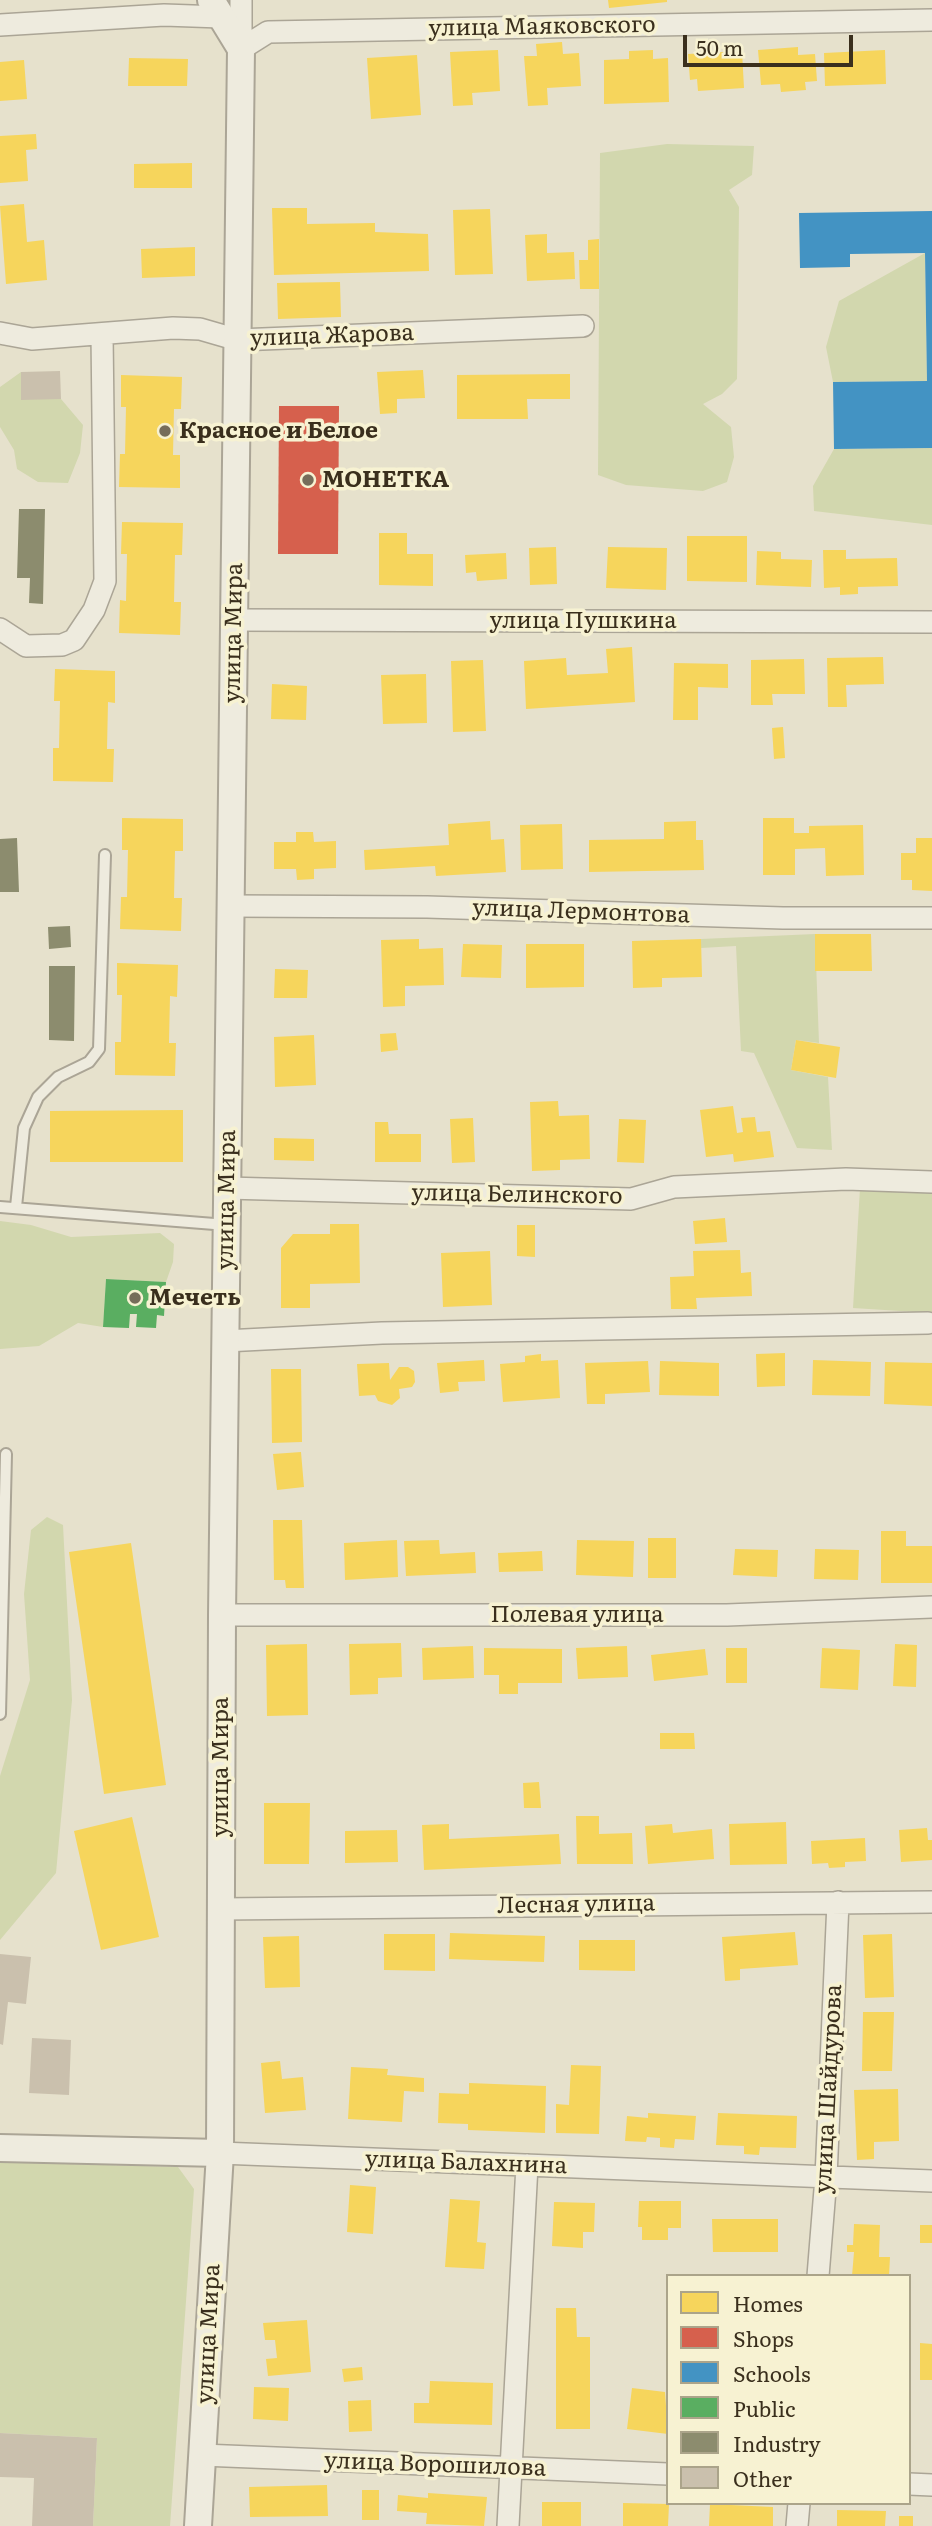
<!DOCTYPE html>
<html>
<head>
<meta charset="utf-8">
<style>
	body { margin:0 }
	#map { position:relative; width:932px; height:2526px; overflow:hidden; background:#e6e1cc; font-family:Literata,serif }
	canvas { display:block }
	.legend { position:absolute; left:666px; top:2274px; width:245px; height:231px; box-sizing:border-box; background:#f7f2d2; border:2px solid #aba48a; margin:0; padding:9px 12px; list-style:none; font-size:21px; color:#3a2f1d }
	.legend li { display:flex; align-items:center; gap:14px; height:35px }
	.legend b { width:35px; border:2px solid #aba48a }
	.scale { position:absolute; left:683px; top:35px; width:170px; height:32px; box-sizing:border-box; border:4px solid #3a2f1d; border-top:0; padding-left:9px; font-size:21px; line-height:24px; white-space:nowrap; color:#3a2f1d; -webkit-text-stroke:5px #f7f2d2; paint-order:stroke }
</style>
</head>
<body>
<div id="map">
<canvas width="932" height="2526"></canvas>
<ul class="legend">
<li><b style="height:19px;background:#f6d55c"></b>Homes</li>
<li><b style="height:19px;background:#d6604d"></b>Shops</li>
<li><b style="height:19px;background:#4393c3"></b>Schools</li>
<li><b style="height:19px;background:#5aae61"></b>Public</li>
<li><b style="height:19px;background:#8c8c6e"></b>Industry</li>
<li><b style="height:19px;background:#cac0ad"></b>Other</li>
</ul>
<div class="scale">50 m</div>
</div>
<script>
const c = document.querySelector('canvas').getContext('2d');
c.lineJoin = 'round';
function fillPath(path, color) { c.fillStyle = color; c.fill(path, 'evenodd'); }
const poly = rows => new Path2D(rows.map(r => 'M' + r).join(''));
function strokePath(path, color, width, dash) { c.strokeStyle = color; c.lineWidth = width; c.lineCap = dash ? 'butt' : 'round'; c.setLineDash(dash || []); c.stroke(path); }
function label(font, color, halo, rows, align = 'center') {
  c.font = font + ' Literata,serif'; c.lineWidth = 7; c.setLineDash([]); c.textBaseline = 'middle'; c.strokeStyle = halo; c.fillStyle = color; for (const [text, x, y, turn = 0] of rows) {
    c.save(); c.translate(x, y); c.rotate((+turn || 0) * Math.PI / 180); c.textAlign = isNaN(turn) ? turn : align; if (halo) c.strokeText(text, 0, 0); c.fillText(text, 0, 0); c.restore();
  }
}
const green = poly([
	[667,144,754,146,752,175,729,190,739,207,737,379,722,394,703,404,731,427,734,457,727,482,703,491,626,485,598,475,600,153],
	[925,253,927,381,833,382,826,347,839,301],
	[21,372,21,399,61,399,83,425,80,453,68,483,38,482,17,469,14,450,0,427,0,387],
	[932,448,932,525,814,511,813,486,834,449],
	[815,934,819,1043,796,1040,791,1070,828,1077,832,1150,797,1148,754,1053,741,1051,736,946,701,948,701,939],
	[860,1188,932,1191,932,1313,853,1308],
	[0,1221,31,1225,71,1237,160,1233,174,1244,173,1262,166,1282,106,1279,103,1327,78,1323,39,1346,0,1349],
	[47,1517,63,1525,72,1700,56,1873,0,1940,0,1776,30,1680,24,1594,31,1530],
	[0,2162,178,2167,194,2189,170,2526,93,2526,97,2438,0,2433]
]);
const homes = poly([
	[608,0,667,0,667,2,609,8],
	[562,42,563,54,579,53,581,86,547,88,548,105,528,106,524,56,537,56,536,44],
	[798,47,798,55,815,54,817,81,805,82,806,90,781,92,780,84,761,85,758,50],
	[498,50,500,91,472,93,473,105,453,106,450,52],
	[653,50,653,59,668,58,669,102,604,104,604,60,629,59,629,51],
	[885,50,886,84,825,86,824,53],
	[742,51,744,88,698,91,697,79,690,80,688,54],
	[417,55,421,115,371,119,367,58],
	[129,58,188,59,187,86,128,86],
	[24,60,27,99,0,101,0,62],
	[36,134,37,149,26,150,28,181,0,183,0,136],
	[192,163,192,188,134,188,134,164],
	[24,204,27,242,44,240,47,280,6,284,0,206],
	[272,208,307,208,307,224,375,223,375,232,428,234,429,271,274,275],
	[490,209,493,274,455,275,453,210],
	[547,234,547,253,574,252,575,279,527,281,525,235],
	[599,239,599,289,580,289,579,260,588,260,588,240],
	[195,247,195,276,142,278,141,249],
	[340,282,341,317,278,319,277,283],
	[423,370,425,398,397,399,397,413,380,414,377,372],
	[570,374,570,399,527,399,528,419,457,419,457,375],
	[121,375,182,377,181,409,174,409,173,455,180,455,180,488,119,487,120,454,125,454,126,407,121,407],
	[122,522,183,523,182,555,175,555,174,602,181,602,180,635,119,633,120,600,126,601,127,554,121,554],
	[379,533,407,533,407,554,433,554,433,586,379,585],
	[687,536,747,536,747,582,687,581],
	[556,547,557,584,530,585,529,548],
	[608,547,667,548,666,590,606,588],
	[823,550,846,550,846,559,897,558,898,586,858,587,858,594,840,595,840,587,824,588],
	[757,551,781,552,781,559,812,560,811,587,756,585],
	[506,553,507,579,477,581,476,572,466,573,465,555],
	[632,647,635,702,526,709,524,661,566,658,567,675,608,673,606,649],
	[883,657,884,684,846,685,847,707,828,707,827,658],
	[804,659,805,694,772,694,773,705,751,705,751,660],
	[483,660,486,731,453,732,451,661],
	[674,663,728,664,728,688,698,687,698,720,673,720],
	[55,669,115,671,115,703,108,702,107,749,114,749,113,782,53,781,53,748,59,748,60,701,54,701],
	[426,674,427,723,383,724,381,675],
	[272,684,307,686,306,720,271,719],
	[783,727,785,758,774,759,772,728],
	[122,818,183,819,183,851,175,851,174,898,182,898,181,931,120,929,121,897,127,897,128,850,122,850],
	[763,818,794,818,794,833,809,833,809,826,863,825,864,875,826,876,825,848,795,849,795,875,763,875],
	[490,821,491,840,504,839,506,872,436,876,435,866,365,870,364,850,449,845,448,824],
	[696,821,696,840,703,840,704,870,589,872,589,840,664,839,664,822],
	[562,824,563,869,521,870,520,825],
	[296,832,313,832,314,842,336,841,336,868,314,869,314,879,297,880,296,869,274,869,274,842,296,842],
	[916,838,932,838,932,891,912,890,912,880,901,880,901,853,916,853],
	[815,934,871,934,872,971,815,971],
	[419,939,419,949,443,948,444,985,405,986,405,1006,383,1007,381,940],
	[701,939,702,977,662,978,662,987,633,988,632,941],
	[463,944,502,945,501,978,461,977],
	[526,944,584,944,584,987,526,988],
	[117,963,178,965,177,997,170,996,169,1043,176,1043,175,1076,115,1075,115,1042,121,1042,122,995,117,995],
	[275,969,308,970,307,998,274,998],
	[396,1033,398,1050,381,1052,380,1034],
	[314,1035,316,1085,275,1087,274,1037],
	[796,1040,840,1047,836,1078,791,1070],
	[558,1101,559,1116,589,1115,590,1159,560,1160,560,1170,532,1171,530,1102],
	[733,1106,737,1133,743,1132,741,1118,755,1117,757,1132,770,1131,774,1157,734,1162,733,1154,706,1157,700,1110],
	[183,1110,183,1162,50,1162,50,1111],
	[473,1118,475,1162,452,1163,450,1119],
	[619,1119,646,1120,644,1163,617,1162],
	[375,1122,388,1122,389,1134,421,1134,421,1162,375,1162],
	[274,1138,314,1139,314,1161,274,1160],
	[725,1218,727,1242,695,1244,693,1221],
	[330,1224,359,1224,360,1283,310,1284,310,1308,281,1308,281,1248,293,1234,330,1234],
	[517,1225,535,1225,535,1257,517,1256],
	[740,1250,741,1273,751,1272,752,1296,696,1298,697,1309,671,1309,670,1277,694,1276,693,1251],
	[490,1251,492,1305,443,1307,441,1253],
	[785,1353,785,1386,757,1387,756,1354],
	[541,1354,541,1361,558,1360,560,1398,503,1402,500,1364,525,1362,525,1356],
	[484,1360,485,1381,458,1382,459,1391,440,1393,437,1363],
	[813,1360,871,1362,870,1396,812,1395],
	[648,1361,650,1392,605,1394,605,1404,587,1404,585,1363],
	[660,1361,719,1363,719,1396,659,1395],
	[885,1362,932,1363,932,1406,884,1404],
	[389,1363,390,1380,399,1367,408,1367,414,1371,415,1382,412,1387,399,1389,400,1398,392,1405,378,1401,375,1395,359,1396,357,1364],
	[271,1369,301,1369,302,1442,272,1443],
	[301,1452,304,1487,277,1490,273,1454],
	[273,1520,302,1520,304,1588,286,1588,285,1580,274,1580],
	[881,1531,906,1531,906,1546,932,1546,932,1583,881,1583],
	[648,1538,676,1538,676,1578,648,1578],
	[397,1540,398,1577,345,1580,344,1543],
	[439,1540,440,1554,475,1552,476,1573,406,1576,404,1541],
	[577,1540,634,1541,633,1577,576,1575],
	[131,1543,166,1785,104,1794,69,1552],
	[735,1549,778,1550,777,1577,733,1575],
	[815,1549,859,1550,858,1580,814,1579],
	[542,1551,543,1571,499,1572,498,1553],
	[401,1643,402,1677,378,1678,378,1694,350,1695,349,1644],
	[307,1644,308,1715,267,1716,266,1645],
	[895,1644,917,1645,916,1687,893,1686],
	[473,1646,474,1678,423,1680,422,1648],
	[627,1646,628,1677,578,1679,576,1648],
	[484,1648,562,1649,562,1683,518,1683,518,1694,499,1694,499,1675,484,1675],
	[726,1648,747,1648,747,1683,726,1683],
	[822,1648,860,1650,858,1690,820,1688],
	[705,1649,708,1675,654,1681,651,1655],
	[660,1733,694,1733,695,1749,660,1749],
	[539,1782,541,1808,524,1808,523,1783],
	[264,1803,310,1803,309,1864,264,1864],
	[576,1816,599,1816,599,1834,632,1833,633,1864,577,1864],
	[132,1817,159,1937,101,1950,74,1831],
	[786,1822,787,1864,730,1865,729,1824],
	[449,1824,449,1839,559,1834,561,1864,424,1870,422,1825],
	[672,1824,673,1833,712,1829,714,1859,648,1864,645,1826],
	[927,1828,928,1840,932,1840,932,1860,901,1862,899,1830],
	[397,1830,398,1862,345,1863,345,1831],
	[865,1838,866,1861,845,1862,845,1867,829,1868,828,1863,812,1864,811,1841],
	[795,1932,798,1965,740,1969,740,1980,725,1981,722,1937],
	[450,1933,545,1936,544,1962,449,1959],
	[384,1934,435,1934,435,1971,384,1970],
	[892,1934,894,1997,865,1998,863,1935],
	[299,1936,300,1987,265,1988,263,1937],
	[579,1940,635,1940,635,1971,579,1970],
	[863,2012,894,2012,892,2071,862,2071],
	[280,2061,282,2079,303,2077,306,2110,265,2113,261,2063],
	[571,2065,601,2066,599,2134,556,2133,556,2104,569,2105],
	[351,2067,388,2069,387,2075,424,2078,424,2092,404,2091,402,2122,348,2119],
	[469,2083,546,2086,545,2133,468,2130,468,2124,438,2123,439,2093,469,2094],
	[898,2089,899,2141,874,2142,874,2159,857,2160,854,2090],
	[648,2113,696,2116,694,2140,675,2139,674,2148,660,2147,660,2138,647,2137,646,2142,625,2141,627,2116,648,2118],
	[718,2113,797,2116,796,2148,760,2147,759,2155,744,2154,744,2146,716,2145],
	[350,2185,376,2187,373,2234,347,2232],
	[450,2199,480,2201,477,2242,486,2243,484,2269,445,2267],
	[639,2201,681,2201,681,2228,668,2228,668,2240,642,2240,642,2227,638,2227],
	[554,2202,595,2203,594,2232,583,2232,583,2248,552,2246],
	[712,2219,778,2219,778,2252,713,2252],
	[854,2224,880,2225,879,2257,890,2257,889,2276,852,2276,854,2252,847,2252,847,2245,853,2245],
	[920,2225,932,2225,932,2243,920,2243],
	[556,2308,576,2308,577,2337,590,2337,590,2429,556,2429],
	[307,2320,311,2372,268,2376,266,2359,277,2358,275,2340,265,2340,263,2323],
	[920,2343,932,2344,932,2380,920,2380],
	[362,2367,363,2380,344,2382,342,2369],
	[430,2381,493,2383,492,2425,414,2423,414,2403,429,2403],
	[254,2387,289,2388,288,2421,253,2419],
	[632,2388,665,2392,668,2434,627,2429],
	[371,2400,372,2431,349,2432,348,2401],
	[327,2485,328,2516,250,2517,249,2487],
	[362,2490,379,2490,379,2520,362,2520],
	[428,2493,487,2497,484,2526,426,2524,427,2513,397,2511,398,2495,428,2498],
	[542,2502,581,2502,581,2526,542,2526],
	[623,2503,669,2504,668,2526,623,2526],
	[710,2504,773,2507,773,2526,709,2526],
	[837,2510,886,2511,885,2526,837,2526],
	[899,2516,913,2516,913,2526,899,2526]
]);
const shops = poly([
	[279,406,339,406,338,554,278,554]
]);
const schools = poly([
	[932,211,932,448,834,449,833,382,927,381,925,253,850,254,850,267,800,268,799,213]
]);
const public = poly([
	[106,1279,166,1282,164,1316,157,1315,156,1328,136,1327,137,1314,130,1314,129,1328,103,1327]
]);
const industry = poly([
	[19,509,45,509,43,604,29,603,30,578,17,578],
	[17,838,19,892,0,892,0,839],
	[70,926,71,947,49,949,48,927],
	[49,966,75,966,74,1041,49,1040]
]);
const building = poly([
	[60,371,61,399,21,400,21,372],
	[0,1954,31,1957,26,2004,8,2002,3,2045,0,2044],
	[32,2038,71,2040,69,2095,29,2093],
	[0,2433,97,2438,93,2526,32,2526,34,2478,0,2477]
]);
const service = poly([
	[0,1207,227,1225],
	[16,1207,24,1128,38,1097,58,1077,89,1062,99,1049,105,855],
	[0,1714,6,1454]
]);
const minor = poly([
	[241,0,241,49],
	[0,25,164,15,221,17],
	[241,49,268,32,932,20],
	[0,333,32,339,173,328,200,329,238,340,583,326],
	[234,620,932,622],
	[0,629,26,646,62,645,74,640,94,610,105,581,102,334],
	[231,906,427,907,783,918,932,918],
	[227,1188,631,1199,674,1187,846,1179,932,1182],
	[225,1341,382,1333,928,1323],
	[222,1615,727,1615,932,1607],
	[221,1909,932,1902],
	[220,2153,932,2181],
	[818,2276,826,2177,838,1902],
	[202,2455,668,2474],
	[909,2484,932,2485],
	[508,2526,527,2165],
	[797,2526,799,2503]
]);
const tertiary = poly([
	[0,2148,220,2153],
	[198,2526,220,2153,222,1615,241,49,211,0]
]);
const markers = [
	[165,431,7,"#766d5a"],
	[308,480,7,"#766d5a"],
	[135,1298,7,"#766d5a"]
];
const streetNames = [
	["улица Маяковского",542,27,-1],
	["улица Жарова",332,336,-2],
	["улица Пушкина",583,621],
	["улица Мира",234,633,-89],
	["улица Лермонтова",581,912,2],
	["улица Белинского",517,1195,1],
	["улица Мира",227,1200,-89],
	["Полевая улица",577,1615],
	["улица Мира",221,1767,-90],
	["Лесная улица",576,1905,-1],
	["улица Шайдурова",829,2089,-87],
	["улица Балахнина",466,2163,2],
	["улица Мира",209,2334,-87],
	["улица Ворошилова",435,2465,2]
];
const poiNames = [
	["Красное и Белое",179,431],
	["МОНЕТКА",322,480],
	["Мечеть",149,1298]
];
fillPath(green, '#d2d7ae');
fillPath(homes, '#f6d55c');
fillPath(shops, '#d6604d');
fillPath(schools, '#4393c3');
fillPath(public, '#5aae61');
fillPath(industry, '#8c8c6e');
fillPath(building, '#cac0ad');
strokePath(service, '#aba596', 14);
strokePath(minor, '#aba596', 24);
strokePath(tertiary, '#aba596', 30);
strokePath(service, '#eeebde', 10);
strokePath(minor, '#eeebde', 21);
strokePath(tertiary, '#eeebde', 26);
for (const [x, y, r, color] of markers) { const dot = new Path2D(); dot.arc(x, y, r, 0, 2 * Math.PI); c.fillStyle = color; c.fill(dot); strokePath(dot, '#f7f2d2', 2.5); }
label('23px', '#3a2f1d', '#f7f2d2', streetNames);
label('bold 23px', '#3a2f1d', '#f7f2d2', poiNames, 'left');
</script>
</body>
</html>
